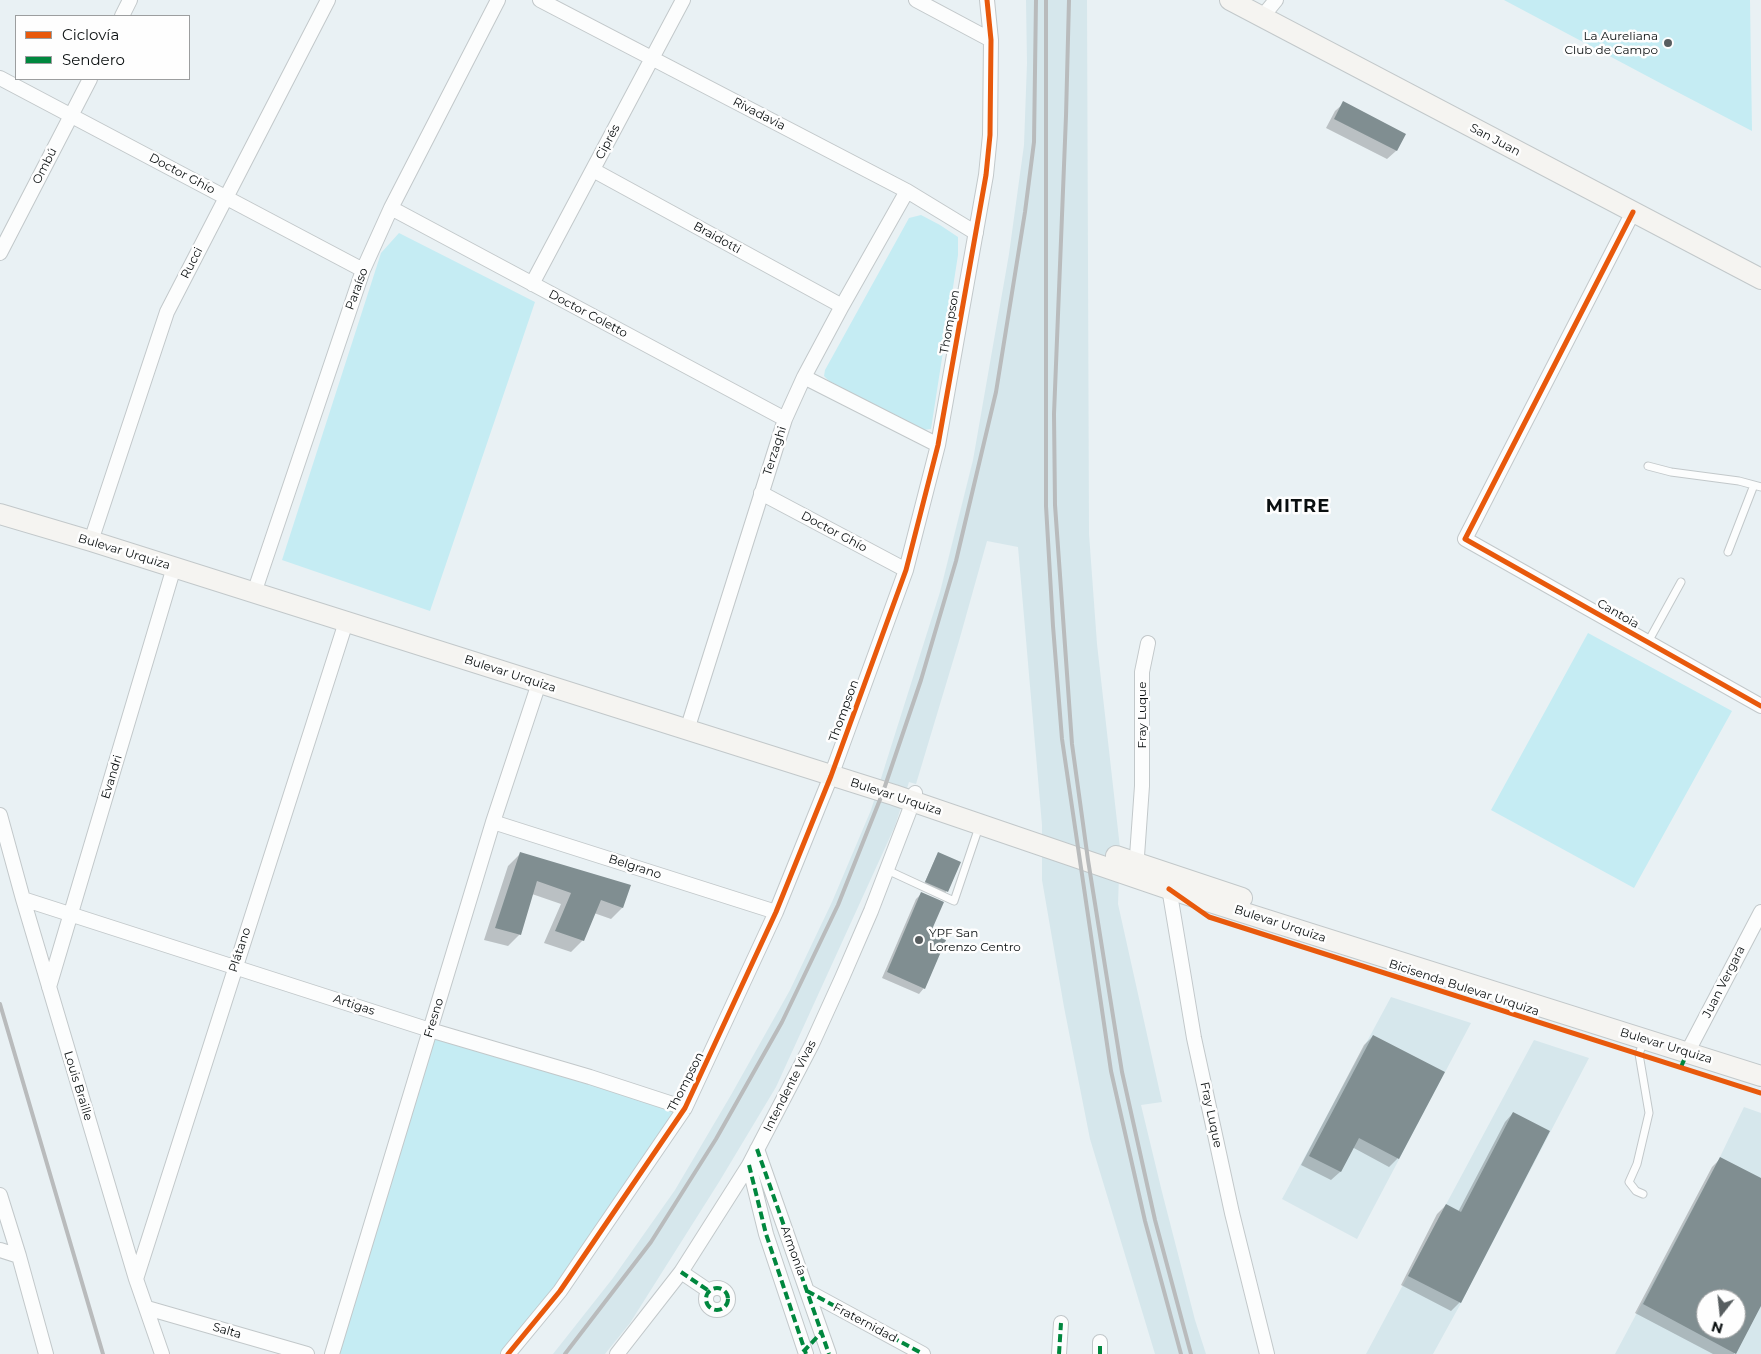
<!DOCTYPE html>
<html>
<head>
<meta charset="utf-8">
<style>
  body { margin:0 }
  #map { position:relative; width:1761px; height:1354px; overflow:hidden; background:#e9f1f4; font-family:Montserrat,sans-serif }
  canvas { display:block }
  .legend { position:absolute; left:15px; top:15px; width:175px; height:65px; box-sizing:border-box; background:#fefefe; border:1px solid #9c9e9f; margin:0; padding:6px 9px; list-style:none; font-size:15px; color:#0a0f10 }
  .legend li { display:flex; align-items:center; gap:10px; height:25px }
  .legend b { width:25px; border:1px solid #9c9e9f }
  .north { position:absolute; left:1696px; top:1289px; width:50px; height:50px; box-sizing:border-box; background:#fefefe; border:1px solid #9c9e9f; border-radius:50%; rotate:196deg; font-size:14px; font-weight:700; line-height:20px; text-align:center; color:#0a0f10 }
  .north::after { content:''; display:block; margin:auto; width:18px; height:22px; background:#585e60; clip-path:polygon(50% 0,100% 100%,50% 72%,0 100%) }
</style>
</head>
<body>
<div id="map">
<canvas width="1761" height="1354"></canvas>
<ul class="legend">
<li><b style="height:6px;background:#e8590c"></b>Ciclovía</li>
<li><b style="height:6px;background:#00873e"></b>Sendero</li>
</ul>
<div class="north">N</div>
</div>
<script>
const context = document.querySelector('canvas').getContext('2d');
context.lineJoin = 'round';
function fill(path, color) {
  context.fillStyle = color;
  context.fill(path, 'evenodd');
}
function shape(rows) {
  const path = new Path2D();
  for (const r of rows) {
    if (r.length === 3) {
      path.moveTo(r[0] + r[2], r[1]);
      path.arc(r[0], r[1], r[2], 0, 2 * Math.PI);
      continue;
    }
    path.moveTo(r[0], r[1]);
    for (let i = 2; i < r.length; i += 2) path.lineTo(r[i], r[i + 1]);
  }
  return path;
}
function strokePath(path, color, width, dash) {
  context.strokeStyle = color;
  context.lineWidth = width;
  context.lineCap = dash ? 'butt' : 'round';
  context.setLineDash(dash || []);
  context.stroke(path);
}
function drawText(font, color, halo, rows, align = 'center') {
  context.font = font + ' Montserrat,sans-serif';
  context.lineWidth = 5;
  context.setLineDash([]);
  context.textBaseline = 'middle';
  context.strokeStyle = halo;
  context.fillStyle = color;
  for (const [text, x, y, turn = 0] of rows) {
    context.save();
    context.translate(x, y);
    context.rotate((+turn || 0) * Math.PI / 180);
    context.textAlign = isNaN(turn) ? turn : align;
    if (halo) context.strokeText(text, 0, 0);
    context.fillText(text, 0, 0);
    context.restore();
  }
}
fill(shape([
  [1026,0,1087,0,1089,534,1097,644,1120,848,1118,904,1162,1102,1141,1105,1162,1192,1195,1320,1206,1354,1155,1354,1090,1139,1064,1007,1042,880,1042,825,1018,547,987,541,959,641,916,784,909,782,895,826,776,1087,719,1182,630,1323,605,1354,553,1354,613,1278,675,1190,731,1095,790,990,832,902,871,810,940,592,973,460,1009,254,1024,145,1027,63],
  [1391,997,1471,1023,1357,1239,1282,1199],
  [1534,1040,1589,1058,1461,1303,1433,1354,1366,1354],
  [1744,1107,1761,1113,1761,1354,1615,1354,1720,1157],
  [1706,1299,1736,1299,1736,1329,1706,1329]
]), '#d6e7ec');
fill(shape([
  [1504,0,1750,0,1752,131,1662,84],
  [921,215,940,225,958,237,958,255,931,429,923,430,830,382,824,376,825,370,909,218],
  [399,233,535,302,430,611,282,560,381,253],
  [1588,633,1732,711,1634,888,1491,810],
  [430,1030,685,1108,508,1354,332,1354]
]), '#c5ecf3');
fill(shape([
  [1344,103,1404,134,1396,151,1387,159,1326,128,1335,111],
  [938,853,959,862,945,894,924,884],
  [520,854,629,886,622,908,611,919,594,913,583,940,571,952,544,943,561,904,532,894,520,934,508,946,484,940,508,866],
  [922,893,929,935,924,988,919,994,882,978,916,899],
  [1373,1036,1398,1158,1389,1167,1352,1147,1340,1172,1331,1180,1301,1165,1364,1045],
  [1513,1113,1460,1302,1451,1311,1401,1285,1437,1214,1446,1205,1458,1212,1505,1122],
  [1720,1159,1761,1180,1761,1303,1734,1354,1713,1354,1635,1313,1712,1167],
  [1706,1299,1736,1299,1736,1329,1706,1329]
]), '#0003');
fill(shape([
  [1343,101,1406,134,1397,151,1334,119],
  [520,852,631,885,623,908,601,900,584,941,555,931,571,893,537,881,521,935,495,928],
  [938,852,961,862,948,892,925,882],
  [921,892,944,902,930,934,946,940,925,989,887,972],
  [1373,1035,1445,1072,1399,1159,1359,1138,1341,1172,1309,1156],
  [1513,1112,1550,1131,1461,1303,1408,1276,1446,1204,1461,1212],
  [1720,1157,1761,1178,1761,1306,1736,1354,1643,1304],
  [1706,1299,1736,1299,1736,1329,1706,1329]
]), '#808e91');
const lane = shape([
  [1648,466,1671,472,1739,481,1761,487],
  [1728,552,1754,485],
  [1648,642,1681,582],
  [887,870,954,901,979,827],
  [1643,1194,1636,1191,1629,1182,1637,1164,1649,1113,1639,1054,1644,1040]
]);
const street = shape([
  [540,0,907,191,976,233],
  [916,0,991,40],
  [122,16,130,0],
  [1262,17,1276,0],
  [0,78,363,270],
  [593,170,842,306],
  [391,208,785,419],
  [1633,212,1465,539,1761,706],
  [0,253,90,79],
  [532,284,683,0],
  [804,377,938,445],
  [761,493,906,570],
  [91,541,167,312,328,0],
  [254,593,363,270,391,208,498,0],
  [687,730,785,419,804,377,842,306,907,191],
  [0,815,23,899,136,1279,162,1354],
  [493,822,776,912],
  [1136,870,1142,786,1142,672,1148,643],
  [1168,882,1194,1038,1232,1213,1267,1354],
  [23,899,430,1030,590,1077,685,1108],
  [49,987,174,567],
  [1687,1053,1761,912],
  [757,1149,829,1354],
  [749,1165,766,1234,806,1354],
  [0,1195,19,1256,46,1354],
  [0,1250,19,1256],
  [681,1272,709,1291],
  [136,1279,346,622],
  [717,1299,11],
  [807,1291,923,1354],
  [147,1308,307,1354],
  [332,1354,493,822,539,683],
  [508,1354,560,1291,685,1108,776,912,831,776,906,570,938,445,986,175,990,135,991,40,987,0],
  [617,1354,681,1272,749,1165,812,1044,842,978,871,911,909,812,915,793],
  [1059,1354,1061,1323],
  [1100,1354,1100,1342]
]);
const secondary = shape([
  [1230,0,1761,279],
  [0,514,91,541,894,795,1169,889,1761,1076],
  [1116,856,1242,898]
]);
strokePath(lane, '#c2c8ca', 9);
strokePath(street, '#c2c8ca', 16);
strokePath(secondary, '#c2c8ca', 22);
strokePath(lane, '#fcfdfd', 7);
strokePath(street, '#fcfdfd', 14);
strokePath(secondary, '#f5f4f1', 20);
strokePath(shape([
  [1046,0,1046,506,1053,626,1062,739,1111,1071,1145,1221,1181,1354],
  [1069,0,1066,116,1054,414,1055,505,1072,744,1088,860,1122,1072,1155,1220,1191,1354],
  [0,1004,103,1354],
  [565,1354,651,1242,716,1139,782,1022,838,905,883,792,921,680,956,561,996,392,1025,212,1034,142,1036,0]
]), '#b9bbbc', 4);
strokePath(shape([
  [1681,1067,1687,1053],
  [757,1149,829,1354],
  [749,1165,766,1234,806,1354],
  [681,1272,709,1291],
  [717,1299,11],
  [807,1291,923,1354],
  [803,1352,821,1333],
  [1059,1354,1061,1323],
  [1100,1354,1100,1342]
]), '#00873e', 4, [8, 4]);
strokePath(shape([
  [1633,212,1465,539,1761,706],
  [1169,889,1209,917,1761,1093],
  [508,1354,560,1291,685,1108,776,912,831,776,906,570,938,445,986,175,990,135,991,40,987,0]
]), '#e8590c', 5);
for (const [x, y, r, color] of [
  [1668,43,5,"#585e60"],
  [919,940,5,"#585e60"]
]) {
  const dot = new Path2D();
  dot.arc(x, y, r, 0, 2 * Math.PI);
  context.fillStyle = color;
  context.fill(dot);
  strokePath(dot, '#fefefe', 2);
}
drawText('12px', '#0a0f10', '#fefefe', [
  ["La Aureliana",1658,36],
  ["Club de Campo",1658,50],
  ["YPF San",929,933,"left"],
  ["Lorenzo Centro",929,947,"left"]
], 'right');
drawText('12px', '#0a0f10', '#fefefe', [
  ["Rivadavia",759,114,27],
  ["San Juan",1495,140,28],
  ["Ciprés",608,142,-62],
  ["Ombú",45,166,-63],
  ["Doctor Ghío",182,174,28],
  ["Braidotti",717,238,29],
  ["Rucci",192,263,-63],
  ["Paraíso",357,289,-70],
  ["Doctor Coletto",588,314,28],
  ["Thompson",950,322,-80],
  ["Terzaghi",775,451,-72],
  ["Doctor Ghío",834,532,28],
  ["Bulevar Urquiza",124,552,17],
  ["Cantoia",1618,614,30],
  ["Bulevar Urquiza",510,674,18],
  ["Thompson",844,711,-70],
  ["Fray Luque",1142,715,-90],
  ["Evandri",112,777,-73],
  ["Bulevar Urquiza",896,797,18],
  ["Belgrano",635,867,18],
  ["Bulevar Urquiza",1280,924,18],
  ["Plátano",240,950,-72],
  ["Juan Vergara",1724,982,-63],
  ["Bicisenda Bulevar Urquiza",1464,988,18],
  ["Artigas",354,1005,18],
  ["Fresno",434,1018,-73],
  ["Bulevar Urquiza",1666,1046,17],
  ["Thompson",686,1082,-63],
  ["Louis Braille",78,1086,73],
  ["Intendente Vivas",790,1086,-63],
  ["Fray Luque",1211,1115,78],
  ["Armonía",793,1251,70],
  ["Fraternidad",865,1323,28],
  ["Salta",227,1331,16]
]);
context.letterSpacing = '1px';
drawText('bold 18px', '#0a0f10', '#fefefe', [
  ["MITRE",1298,507]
]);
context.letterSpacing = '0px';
</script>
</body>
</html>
